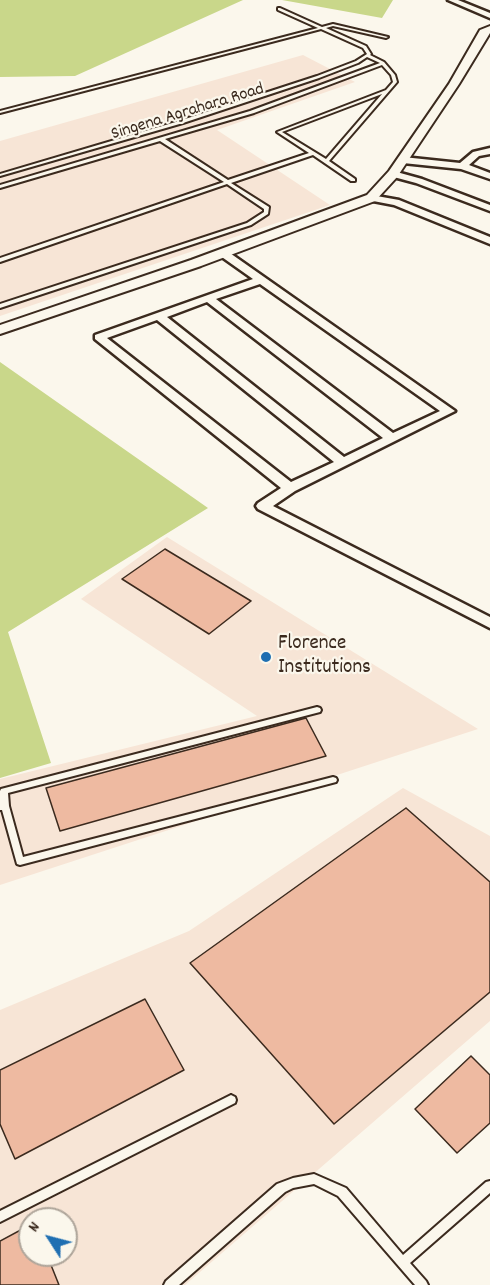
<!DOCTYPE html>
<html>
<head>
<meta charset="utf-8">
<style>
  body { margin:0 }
  #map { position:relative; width:490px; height:1285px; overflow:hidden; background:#fbf7ec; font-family:Dekko,sans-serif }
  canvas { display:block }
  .north { position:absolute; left:18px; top:1207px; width:60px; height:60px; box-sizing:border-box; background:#fbf7ec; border:2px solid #aea59a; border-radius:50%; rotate:306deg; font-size:16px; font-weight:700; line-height:24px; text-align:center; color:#3b2a1e }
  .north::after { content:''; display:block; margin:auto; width:21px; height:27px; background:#1f6fb2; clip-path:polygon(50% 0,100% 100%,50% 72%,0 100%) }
</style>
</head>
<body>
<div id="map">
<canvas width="490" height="1285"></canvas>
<div class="north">N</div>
</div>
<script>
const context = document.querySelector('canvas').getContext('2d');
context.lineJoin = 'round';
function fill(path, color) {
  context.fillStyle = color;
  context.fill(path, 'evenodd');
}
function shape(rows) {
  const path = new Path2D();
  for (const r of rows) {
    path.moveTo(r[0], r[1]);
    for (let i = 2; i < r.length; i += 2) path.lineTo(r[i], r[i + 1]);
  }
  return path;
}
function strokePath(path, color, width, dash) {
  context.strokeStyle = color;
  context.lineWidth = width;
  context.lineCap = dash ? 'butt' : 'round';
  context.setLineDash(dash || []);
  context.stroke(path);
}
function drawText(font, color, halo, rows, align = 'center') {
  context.font = font + ' Dekko,sans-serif';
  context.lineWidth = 4.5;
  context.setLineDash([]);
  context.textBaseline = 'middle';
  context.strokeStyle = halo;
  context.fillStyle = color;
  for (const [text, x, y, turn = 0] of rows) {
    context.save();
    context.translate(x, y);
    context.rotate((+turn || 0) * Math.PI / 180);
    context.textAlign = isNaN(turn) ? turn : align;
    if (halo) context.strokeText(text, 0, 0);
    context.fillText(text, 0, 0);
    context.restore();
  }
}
fill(shape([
  [303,55,355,82,217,130,330,205,0,316,0,141],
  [167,537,478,729,0,885,0,779,257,716,81,599],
  [403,788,490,836,490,1021,185,1285,0,1285,0,1010,189,931],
  [30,1219,66,1219,66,1255,30,1255]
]), '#f7e5d6');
fill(shape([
  [0,0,243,0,75,76,0,77],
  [282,0,393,0,382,18],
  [0,362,208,508,8,632,51,763,0,778]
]), '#c9d78a');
const building = shape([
  [165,549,251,601,209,634,122,579,165,549],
  [306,718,326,756,60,831,46,788,306,718],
  [406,808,490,882,490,992,334,1124,190,963,406,808],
  [145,999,184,1070,15,1159,0,1124,0,1070,145,999],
  [471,1056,490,1075,490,1123,457,1153,415,1109,471,1056],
  [30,1225,30,1255,47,1255,59,1285,0,1285,0,1241,30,1225]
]);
fill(building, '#eebaa1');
strokePath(building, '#3b2a1e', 1.5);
const service = shape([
  [278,8,280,8,322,27,333,24,388,37,386,38,333,26,326,28,366,46,371,54,370,55,384,62,395,75,397,82,329,161,355,179,355,181,351,181,313,155,231,183,269,207,268,214,251,225,0,308,0,304,247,223,264,212,264,209,227,184,0,262,0,258,224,182,160,141,0,188,0,185,250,111,380,63,367,57,358,63,319,78,183,123,0,176,0,174,179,121,317,76,356,61,367,54,363,48,321,29,0,113,0,111,318,28,278,10,278,8],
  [382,65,391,75,393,82,386,90,277,132,309,153,228,180,165,139,254,113,382,65],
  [382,94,326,159,282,132,382,94],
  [317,707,320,708,321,710,320,712,8,793,9,806,23,857,333,777,336,778,337,780,336,782,20,865,17,864,2,810,0,810,0,791,1,789,317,707],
  [231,1095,235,1097,236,1100,235,1103,0,1222,0,1211,231,1095],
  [314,1174,346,1188,403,1255,486,1182,490,1181,490,1193,410,1263,426,1281,428,1285,415,1285,338,1196,314,1184,293,1188,285,1192,179,1285,164,1285,166,1281,277,1184,293,1178,314,1174]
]);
const minor = shape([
  [448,0,458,0,490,13,490,18,448,0],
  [490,148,490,154,479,156,469,165,490,173,490,179,461,169,403,163,398,160,403,157,460,163,473,152,490,148],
  [393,171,422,179,490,205,490,211,416,183,390,176,388,174,393,171],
  [371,195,399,200,490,237,490,244,394,205,368,200,366,198,371,195],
  [219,251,227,251,455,411,295,491,273,506,490,617,490,628,258,509,256,506,258,503,281,488,95,339,95,335,253,279,219,255,219,251],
  [260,284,440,411,393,433,216,299,260,284],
  [207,302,383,438,344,457,167,317,207,302],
  [157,320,334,462,291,482,107,338,157,320]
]);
const tertiary = shape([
  [490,26,490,33,459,84,397,177,375,201,201,266,0,334,0,325,191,260,367,195,389,171,449,84,480,30,490,26]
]);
strokePath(service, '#3b2a1e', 4);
strokePath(minor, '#3b2a1e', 5);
strokePath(tertiary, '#3b2a1e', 4);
fill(service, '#fbf7ec');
fill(minor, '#fbf7ec');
fill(tertiary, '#fbf7ec');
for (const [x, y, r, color] of [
  [266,657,6,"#1f6fb2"]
]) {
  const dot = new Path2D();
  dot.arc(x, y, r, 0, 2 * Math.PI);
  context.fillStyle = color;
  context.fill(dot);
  strokePath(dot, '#fbf7ec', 2);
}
drawText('18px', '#3b2a1e', '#fbf7ec', [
  ["Singena Agrahara Road",188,113,-17]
]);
drawText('21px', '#3b2a1e', '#fbf7ec', [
  ["Florence",278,645],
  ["Institutions",278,669]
], 'left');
</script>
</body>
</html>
